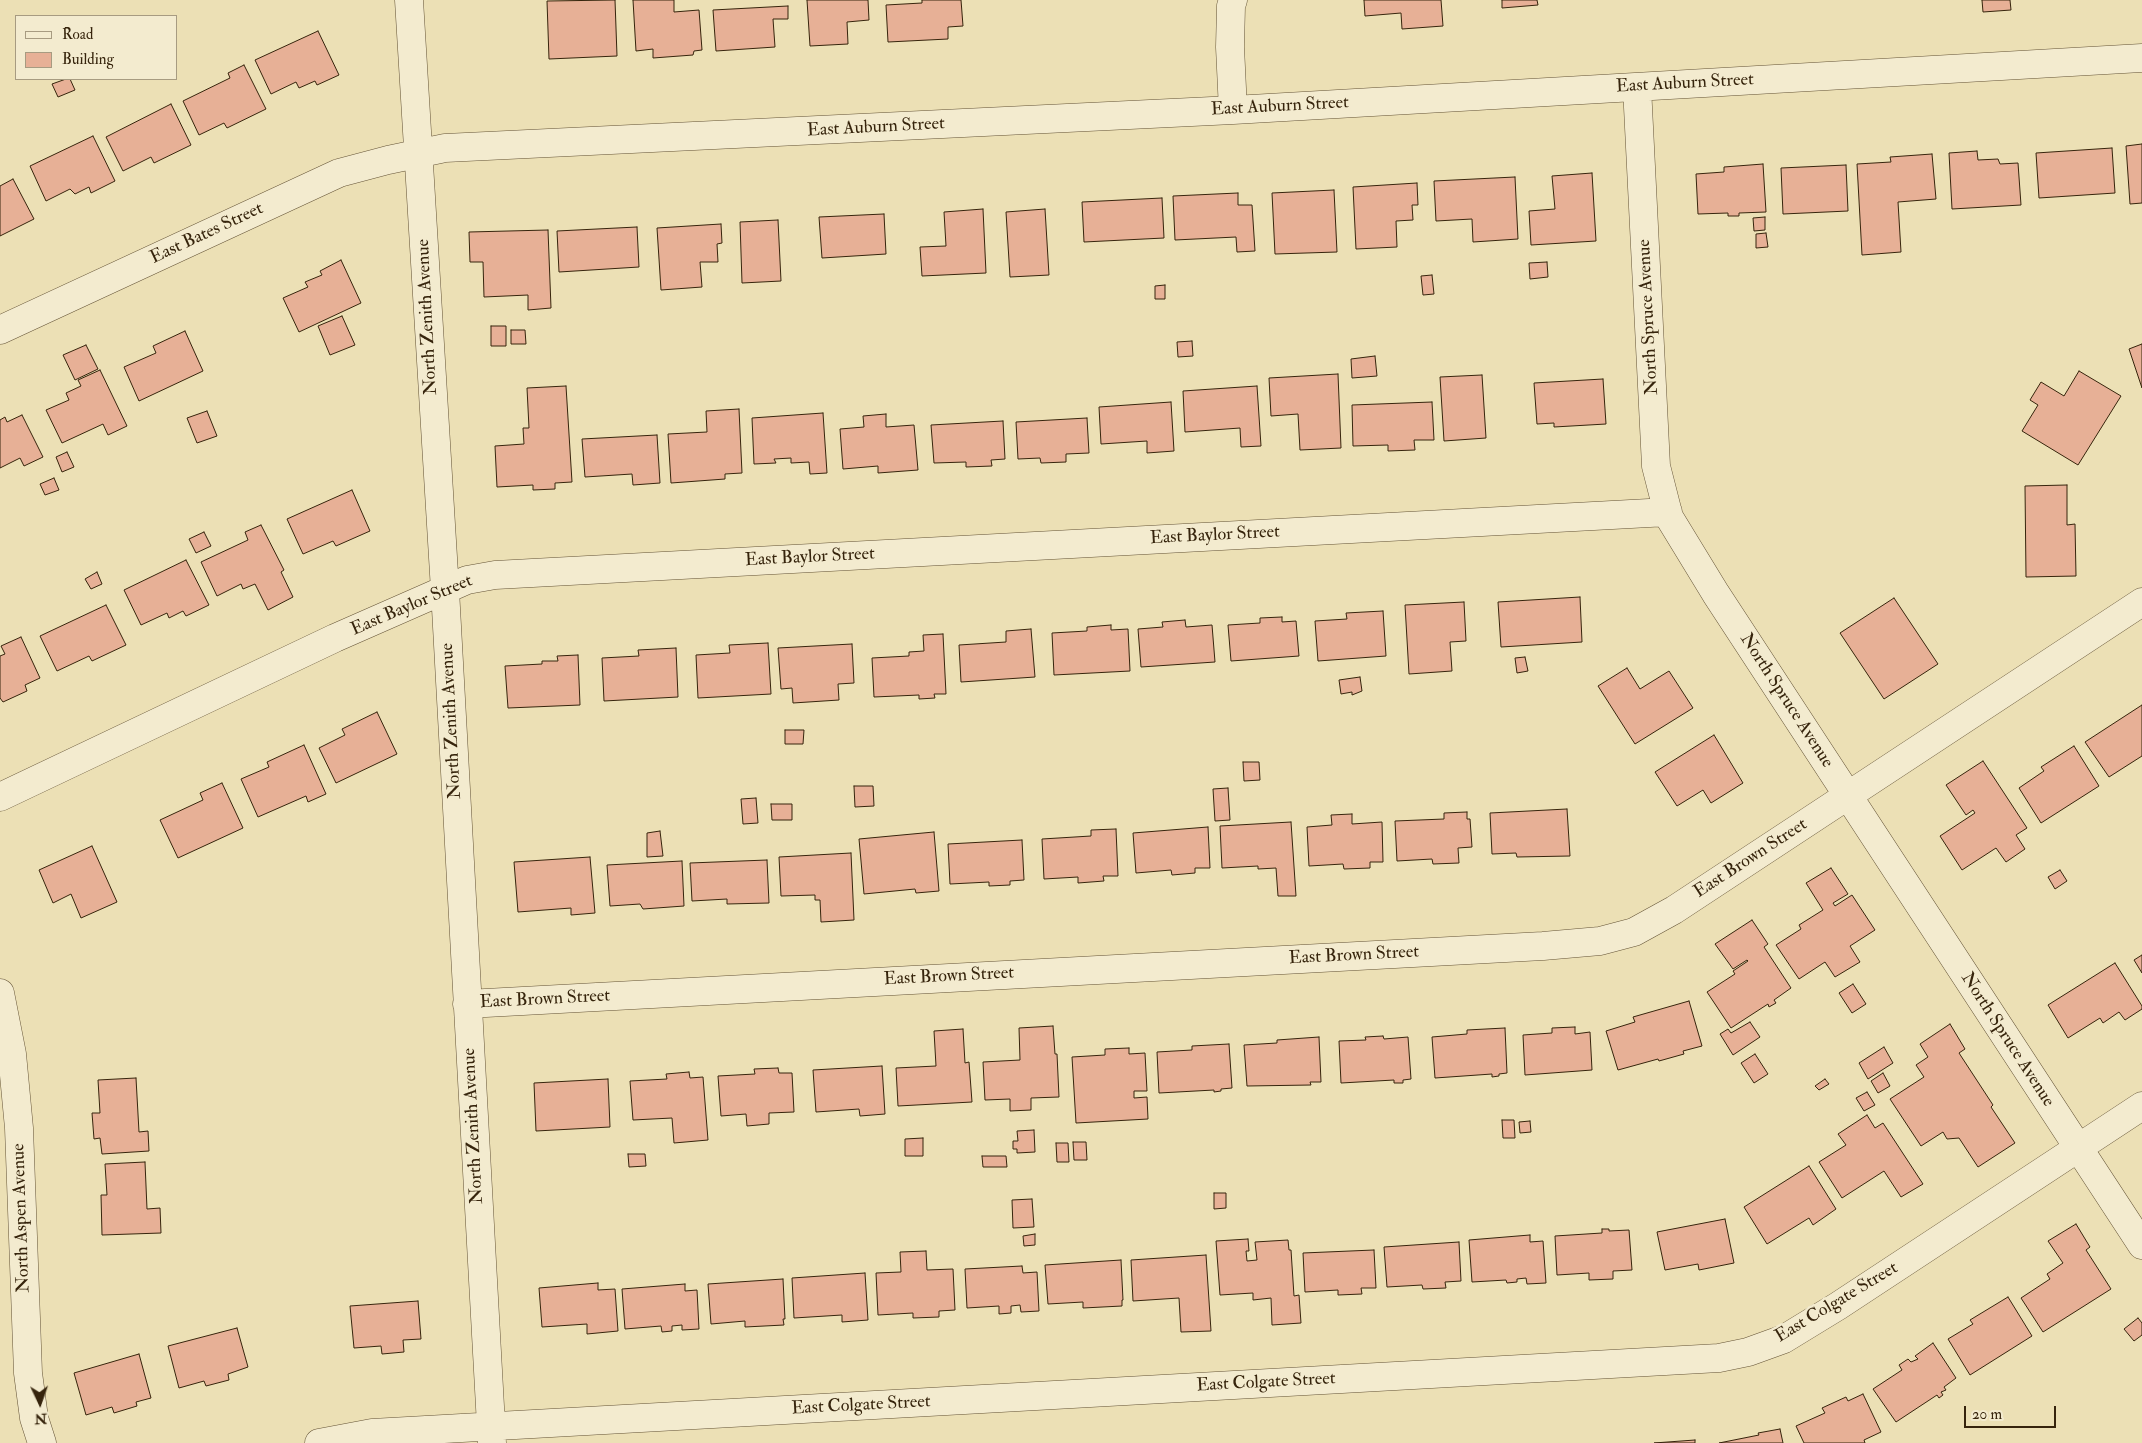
<!DOCTYPE html>
<html>
<head>
<meta charset="utf-8">
<style>
  body { margin:0 }
  #map { position:relative; width:2142px; height:1443px; overflow:hidden; background:#ece0b5; font-family:"IM FELL Double Pica",serif }
  canvas { display:block }
  .legend { position:absolute; left:15px; top:15px; width:162px; height:65px; box-sizing:border-box; background:#f3ebcf; border:1px solid #a79b81; margin:0; padding:6px 9px; list-style:none; font-size:15px; color:#36240c }
  .legend li { display:flex; align-items:center; gap:10px; height:25px }
  .legend b { width:25px; border:1px solid #a79b81 }
  .north { position:absolute; left:15px; top:1378px; width:50px; height:50px; -webkit-text-stroke:4px #f3ebcf; paint-order:stroke; rotate:177deg; font-size:14px; font-weight:700; line-height:20px; text-align:center; color:#36240c }
  .north::after { content:''; display:block; margin:auto; width:18px; height:22px; background:#36240c; clip-path:polygon(50% 0,100% 100%,50% 72%,0 100%) }
  .scale { position:absolute; left:1964px; top:1406px; width:92px; height:22px; box-sizing:border-box; border:2px solid #36240c; border-top:0; padding-left:6px; font-size:15px; line-height:18px; white-space:nowrap; color:#36240c; -webkit-text-stroke:4px #f3ebcf; paint-order:stroke }
</style>
</head>
<body>
<div id="map">
<canvas width="2142" height="1443"></canvas>
<ul class="legend">
<li><b style="height:6px;background:#f3ebcf"></b>Road</li>
<li><b style="height:14px;background:#e7b096"></b>Building</li>
</ul>
<div class="north">N</div>
<div class="scale">20 m</div>
</div>
<script>
const context = document.querySelector('canvas').getContext('2d');
context.lineJoin = 'round';
function fill(path, color) {
  context.fillStyle = color;
  context.fill(path, 'evenodd');
}
function shape(rows) {
  const path = new Path2D();
  for (const r of rows) {
    path.moveTo(r[0], r[1]);
    for (let i = 2; i < r.length; i += 2) path.lineTo(r[i], r[i + 1]);
  }
  return path;
}
function strokePath(path, color, width, dash) {
  context.strokeStyle = color;
  context.lineWidth = width;
  context.lineCap = dash ? 'butt' : 'round';
  context.setLineDash(dash || []);
  context.stroke(path);
}
function drawText(font, color, halo, rows, align = 'center') {
  context.font = font + ' "IM FELL Double Pica",serif';
  context.lineWidth = 5;
  context.setLineDash([]);
  context.textBaseline = 'middle';
  context.strokeStyle = halo;
  context.fillStyle = color;
  for (const [text, x, y, turn = 0] of rows) {
    context.save();
    context.translate(x, y);
    context.rotate((+turn || 0) * Math.PI / 180);
    context.textAlign = isNaN(turn) ? turn : align;
    if (halo) context.strokeText(text, 0, 0);
    context.fillText(text, 0, 0);
    context.restore();
  }
}
const building = shape([
  [615,0,617,56,549,59,547,1,615,0],
  [633,0,674,0,674,12,699,10,702,50,694,51,693,55,653,58,653,49,636,51,633,0],
  [807,0,868,0,869,20,847,22,848,44,810,46,807,0],
  [922,0,961,0,963,26,948,27,948,39,888,42,886,5,922,3,922,0],
  [1364,0,1441,0,1443,26,1402,29,1401,13,1365,16,1364,0],
  [1502,0,1537,0,1538,5,1502,8,1502,0],
  [1982,0,2010,0,2011,10,1983,12,1982,0],
  [788,6,788,19,773,19,775,47,716,51,713,10,788,6],
  [318,31,339,75,317,85,315,81,299,88,296,82,271,94,255,60,318,31],
  [244,65,266,109,227,128,224,123,199,135,183,101,230,78,228,73,244,65],
  [66,79,70,79,75,90,58,97,52,84,66,79],
  [171,104,191,145,154,163,151,157,123,171,106,137,171,104],
  [93,136,115,181,91,193,89,187,75,194,70,189,46,201,30,166,93,136],
  [2142,144,2142,203,2130,204,2126,146,2142,144],
  [2112,148,2115,193,2039,198,2036,153,2112,148],
  [1977,151,1978,160,1998,159,2000,164,2018,163,2021,205,1952,209,1949,153,1977,151],
  [1932,154,1936,199,1898,202,1901,252,1862,255,1857,164,1891,162,1890,157,1932,154],
  [1763,164,1766,212,1739,213,1739,216,1728,216,1728,213,1698,214,1696,174,1724,172,1724,167,1763,164],
  [1846,165,1848,211,1783,214,1781,168,1846,165],
  [1592,173,1596,241,1531,245,1529,211,1555,209,1552,176,1592,173],
  [1515,177,1518,239,1473,242,1472,219,1436,221,1434,181,1515,177],
  [13,179,34,219,0,236,0,186,13,179],
  [1417,183,1418,205,1412,205,1413,220,1396,221,1397,247,1356,249,1353,187,1417,183],
  [1334,190,1337,252,1275,254,1272,193,1334,190],
  [1238,193,1238,205,1252,205,1255,251,1237,252,1236,237,1175,240,1173,196,1238,193],
  [1162,198,1164,238,1084,242,1082,202,1162,198],
  [983,209,986,273,922,276,920,247,946,246,944,212,983,209],
  [1045,209,1049,275,1010,277,1006,212,1045,209],
  [884,214,886,254,822,258,819,217,884,214],
  [1765,217,1765,230,1754,231,1753,218,1765,217],
  [778,220,781,281,742,283,740,222,778,220],
  [721,224,722,243,717,244,718,262,700,262,702,287,661,290,657,228,721,224],
  [637,227,639,267,559,272,557,231,637,227],
  [548,230,551,308,528,310,528,295,484,297,483,262,470,262,469,232,548,230],
  [1766,233,1768,247,1756,248,1756,234,1766,233],
  [341,260,361,303,299,332,283,298,308,287,305,282,322,275,320,271,341,260],
  [1547,262,1548,277,1530,279,1529,263,1547,262],
  [1432,275,1434,294,1423,295,1421,276,1432,275],
  [1165,285,1165,299,1155,299,1155,286,1165,285],
  [342,316,355,345,330,355,318,326,342,316],
  [491,326,506,326,506,346,491,346,491,326],
  [511,330,525,330,526,344,511,344,511,330],
  [185,331,203,371,139,401,124,367,156,353,153,346,185,331],
  [1192,341,1193,356,1178,357,1177,342,1192,341],
  [2142,344,2142,388,2129,349,2142,344],
  [86,345,98,369,75,380,63,355,86,345],
  [1375,356,1377,376,1352,378,1351,359,1375,356],
  [100,370,127,426,108,435,103,424,62,443,46,410,69,400,66,393,81,386,78,380,100,370],
  [2079,371,2121,396,2078,465,2022,431,2038,405,2030,400,2041,382,2064,396,2079,371],
  [1338,374,1341,448,1300,450,1298,414,1271,416,1269,378,1338,374],
  [1482,375,1486,438,1444,441,1440,377,1482,375],
  [1603,379,1606,424,1554,427,1554,423,1537,424,1534,383,1603,379],
  [566,386,572,482,555,483,555,489,533,490,533,485,497,487,495,446,524,444,523,428,529,428,527,388,566,386],
  [1257,386,1261,446,1241,447,1240,428,1185,432,1183,391,1257,386],
  [1171,402,1174,451,1147,453,1147,441,1101,444,1099,407,1171,402],
  [1432,402,1434,440,1414,440,1415,450,1388,451,1388,445,1353,446,1352,405,1432,402],
  [739,409,742,473,725,474,725,479,671,483,668,434,707,432,706,411,739,409],
  [207,411,217,436,197,443,187,418,207,411],
  [823,413,827,473,810,474,809,462,791,463,791,458,774,459,776,463,754,464,752,418,823,413],
  [886,414,886,427,914,425,918,470,878,473,878,466,843,469,840,429,864,427,863,416,886,414],
  [22,415,43,457,24,466,20,458,0,468,0,420,5,417,7,422,22,415],
  [1087,418,1089,453,1066,454,1066,462,1041,463,1040,458,1018,459,1016,422,1087,418],
  [1003,421,1005,459,991,460,992,466,966,467,966,462,934,463,931,425,1003,421],
  [657,435,660,483,633,485,632,474,585,477,582,439,657,435],
  [67,452,74,467,62,472,56,457,67,452],
  [54,478,59,490,45,495,40,484,54,478],
  [2067,485,2067,525,2075,524,2076,576,2026,577,2025,486,2067,485],
  [352,490,370,531,336,546,333,541,303,554,287,519,352,490],
  [261,525,284,570,281,572,293,597,268,610,255,584,243,589,241,584,217,596,201,562,248,540,245,532,261,525],
  [204,532,211,546,196,553,189,539,204,532],
  [186,560,209,605,186,616,183,611,169,618,167,613,141,625,124,590,186,560],
  [97,572,102,584,91,589,85,579,97,572],
  [1580,597,1582,642,1501,647,1498,602,1580,597],
  [1894,598,1938,664,1884,699,1840,633,1894,598],
  [1464,602,1466,641,1450,642,1452,671,1409,674,1405,605,1464,602],
  [106,605,126,645,92,661,89,656,57,671,40,636,106,605],
  [1383,611,1386,656,1318,661,1315,621,1347,619,1346,613,1383,611],
  [1282,617,1282,622,1296,621,1299,656,1231,661,1228,625,1260,623,1260,618,1282,617],
  [1185,620,1186,627,1212,625,1215,662,1141,667,1138,629,1163,627,1162,622,1185,620],
  [1111,625,1111,630,1128,629,1130,671,1054,675,1052,633,1087,631,1087,627,1111,625],
  [1031,629,1035,677,961,682,959,645,1006,642,1006,631,1031,629],
  [943,634,946,694,934,694,935,698,919,699,919,695,874,697,872,658,909,656,909,652,924,651,923,635,943,634],
  [21,637,40,678,25,685,27,691,3,702,0,698,0,656,5,654,1,646,21,637],
  [768,643,771,694,698,698,696,655,730,653,729,645,768,643],
  [852,644,854,683,838,684,839,700,793,703,792,688,781,689,778,648,852,644],
  [676,648,678,697,604,701,602,658,639,656,638,650,676,648],
  [578,655,580,705,508,708,505,666,542,664,542,661,558,661,557,656,578,655],
  [1525,657,1528,671,1517,673,1515,658,1525,657],
  [1627,668,1640,689,1669,671,1693,708,1635,744,1598,686,1627,668],
  [1360,677,1362,691,1352,695,1352,692,1341,694,1339,680,1360,677],
  [2142,705,2142,756,2109,777,2085,742,2142,705],
  [377,712,397,754,336,783,319,748,345,735,342,729,377,712],
  [785,730,804,730,803,744,785,744,785,730],
  [1714,735,1743,783,1711,803,1703,790,1677,806,1655,772,1714,735],
  [304,745,326,794,308,802,306,796,258,817,241,779,269,767,267,762,304,745],
  [2074,746,2099,786,2041,823,2019,788,2044,771,2041,767,2074,746],
  [1983,761,2027,828,2016,835,2025,849,2006,862,1996,848,1962,870,1940,836,1975,813,1973,810,1966,815,1946,785,1983,761],
  [1243,762,1259,762,1260,780,1244,781,1243,762],
  [222,783,243,828,178,858,160,820,203,800,200,793,222,783],
  [854,786,873,786,874,806,855,807,854,786],
  [1228,788,1230,820,1215,821,1213,789,1228,788],
  [756,798,758,823,743,824,741,799,756,798],
  [771,804,792,804,792,820,772,820,771,804],
  [1567,809,1570,856,1517,857,1516,853,1492,854,1490,813,1567,809],
  [1467,812,1467,819,1470,819,1472,847,1458,848,1459,863,1433,864,1432,859,1397,861,1395,821,1444,819,1444,813,1467,812],
  [1352,814,1352,824,1382,822,1383,862,1370,862,1370,868,1344,869,1343,864,1309,866,1307,827,1332,825,1331,815,1352,814],
  [1291,822,1296,896,1278,896,1276,868,1258,869,1258,866,1222,868,1220,826,1291,822],
  [1208,827,1210,868,1195,868,1195,873,1172,875,1171,870,1136,873,1133,833,1208,827],
  [1116,829,1118,876,1103,876,1104,881,1078,883,1078,877,1044,879,1042,839,1091,836,1091,830,1116,829],
  [660,831,663,856,647,857,647,833,660,831],
  [934,832,939,891,916,893,915,889,864,894,859,839,934,832],
  [1022,840,1024,880,1010,881,1010,885,989,886,989,882,950,884,948,844,1022,840],
  [92,846,117,902,81,918,71,894,53,903,39,870,92,846],
  [851,853,854,920,821,922,820,900,815,900,815,895,781,896,779,857,851,853],
  [590,857,595,913,571,915,571,908,518,912,514,862,590,857],
  [767,860,769,903,727,904,727,899,692,901,690,863,767,860],
  [682,861,684,906,643,909,640,904,610,906,607,865,682,861],
  [1831,868,1848,894,1833,903,1835,906,1852,895,1875,930,1850,946,1860,962,1835,977,1825,962,1799,979,1776,945,1801,929,1799,925,1823,910,1806,883,1831,868],
  [2060,870,2067,881,2055,889,2048,877,2060,870],
  [1752,920,1768,944,1764,947,1791,988,1774,1000,1776,1003,1769,1007,1768,1004,1731,1028,1707,992,1735,974,1733,971,1748,961,1747,960,1733,969,1715,944,1752,920],
  [2142,955,2142,973,2134,960,2142,955],
  [2115,963,2142,1006,2142,1009,2125,1020,2119,1012,2103,1023,2100,1018,2068,1038,2048,1005,2115,963],
  [1853,984,1866,1004,1852,1013,1839,993,1853,984],
  [1689,1001,1702,1046,1683,1051,1684,1054,1659,1061,1658,1059,1618,1070,1606,1031,1635,1022,1633,1017,1689,1001],
  [1750,1022,1760,1037,1733,1055,1720,1034,1728,1029,1731,1033,1750,1022],
  [1950,1024,1965,1049,1959,1053,1993,1105,1991,1107,2015,1143,1978,1167,1959,1138,1947,1139,1943,1132,1921,1146,1890,1099,1924,1077,1916,1065,1928,1057,1920,1044,1950,1024],
  [1053,1026,1055,1054,1057,1054,1059,1097,1031,1098,1031,1110,1010,1111,1010,1099,985,1100,983,1062,1020,1060,1019,1028,1053,1026],
  [1575,1027,1575,1034,1590,1032,1592,1070,1525,1075,1523,1035,1552,1033,1552,1028,1575,1027],
  [1505,1028,1507,1073,1499,1074,1499,1076,1492,1077,1492,1074,1435,1078,1432,1037,1467,1034,1467,1030,1505,1028],
  [963,1029,965,1063,969,1062,972,1102,898,1106,896,1068,936,1066,934,1031,963,1029],
  [1383,1036,1384,1039,1408,1037,1411,1079,1403,1080,1403,1083,1394,1083,1394,1080,1341,1083,1339,1041,1366,1040,1365,1037,1383,1036],
  [1319,1037,1321,1082,1310,1082,1311,1085,1247,1086,1244,1045,1277,1043,1277,1040,1319,1037],
  [1229,1044,1232,1088,1221,1089,1221,1091,1214,1092,1214,1090,1159,1093,1157,1052,1192,1050,1192,1046,1229,1044],
  [1884,1047,1893,1063,1868,1079,1859,1063,1884,1047],
  [1129,1048,1129,1054,1145,1053,1147,1091,1134,1091,1134,1098,1147,1097,1148,1119,1076,1123,1072,1057,1105,1055,1105,1049,1129,1048],
  [1755,1054,1768,1074,1754,1083,1741,1063,1755,1054],
  [882,1066,885,1114,860,1116,859,1109,816,1112,813,1070,882,1066],
  [778,1068,779,1073,792,1073,794,1112,769,1113,769,1124,747,1126,746,1114,721,1116,718,1076,755,1074,754,1069,778,1068],
  [689,1072,690,1078,703,1077,708,1140,674,1143,672,1118,633,1120,630,1081,667,1079,666,1074,689,1072],
  [1883,1073,1890,1086,1878,1093,1871,1081,1883,1073],
  [136,1078,139,1132,148,1131,149,1151,102,1154,100,1138,94,1139,92,1113,100,1113,98,1080,136,1078],
  [608,1079,610,1127,536,1131,534,1083,608,1079],
  [1825,1079,1829,1084,1819,1090,1815,1086,1825,1079],
  [1867,1092,1875,1105,1864,1111,1856,1098,1867,1092],
  [1867,1115,1875,1128,1883,1123,1923,1184,1901,1197,1884,1171,1842,1198,1819,1162,1846,1145,1838,1134,1867,1115],
  [1502,1120,1514,1120,1515,1138,1503,1138,1502,1120],
  [1530,1121,1531,1132,1520,1133,1519,1122,1530,1121],
  [1034,1130,1035,1152,1017,1153,1017,1149,1013,1149,1013,1141,1018,1141,1017,1131,1034,1130],
  [923,1138,923,1156,905,1156,905,1139,923,1138],
  [1073,1142,1086,1142,1087,1160,1074,1160,1073,1142],
  [1056,1143,1068,1143,1069,1162,1057,1162,1056,1143],
  [628,1154,645,1154,646,1166,629,1167,628,1154],
  [982,1156,1006,1156,1007,1167,983,1167,982,1156],
  [145,1162,147,1209,160,1208,161,1233,102,1235,101,1195,107,1195,105,1164,145,1162],
  [1809,1166,1836,1209,1813,1225,1809,1218,1767,1244,1744,1207,1809,1166],
  [1214,1193,1226,1193,1226,1208,1214,1209,1214,1193],
  [1032,1199,1034,1227,1013,1228,1012,1200,1032,1199],
  [1725,1219,1734,1263,1699,1270,1698,1264,1665,1270,1657,1232,1725,1219],
  [2076,1224,2090,1247,2086,1250,2111,1289,2043,1332,2021,1298,2050,1279,2047,1274,2063,1263,2048,1241,2076,1224],
  [1602,1229,1609,1229,1609,1231,1629,1230,1632,1270,1613,1271,1613,1279,1589,1280,1589,1273,1557,1275,1555,1236,1602,1233,1602,1229],
  [1035,1234,1035,1245,1024,1246,1023,1236,1035,1234],
  [1530,1235,1530,1242,1543,1241,1546,1283,1527,1284,1526,1278,1517,1279,1517,1282,1507,1283,1506,1280,1472,1282,1469,1240,1530,1235],
  [1248,1239,1249,1251,1246,1251,1247,1261,1257,1260,1255,1242,1288,1240,1289,1250,1291,1250,1294,1296,1299,1295,1301,1323,1272,1325,1271,1298,1253,1300,1253,1293,1220,1295,1216,1241,1248,1239],
  [1459,1242,1461,1281,1445,1282,1446,1288,1423,1289,1422,1285,1387,1287,1384,1247,1459,1242],
  [1374,1250,1376,1288,1361,1288,1362,1294,1338,1295,1338,1290,1305,1292,1303,1253,1374,1250],
  [926,1251,927,1270,953,1269,955,1310,939,1311,939,1317,913,1318,913,1313,878,1315,876,1273,901,1272,900,1252,926,1251],
  [1206,1255,1211,1331,1181,1332,1179,1298,1133,1301,1131,1260,1206,1255],
  [1121,1260,1123,1300,1122,1300,1122,1306,1083,1308,1083,1302,1048,1304,1045,1265,1121,1260],
  [1022,1266,1023,1273,1037,1272,1039,1311,1021,1312,1020,1305,1011,1306,1011,1313,999,1314,999,1306,967,1308,965,1269,1022,1266],
  [865,1273,868,1320,842,1322,842,1315,794,1318,792,1278,865,1273],
  [783,1279,785,1319,783,1319,784,1325,745,1327,745,1321,711,1324,708,1284,783,1279],
  [598,1283,598,1290,615,1289,618,1331,587,1334,587,1324,542,1327,539,1288,598,1283],
  [685,1284,685,1291,697,1290,699,1329,682,1330,682,1325,672,1326,672,1331,662,1332,661,1326,625,1329,622,1289,685,1284],
  [2008,1297,2032,1336,1970,1375,1948,1339,1973,1324,1970,1320,2008,1297],
  [418,1301,421,1339,403,1340,404,1352,382,1354,381,1346,354,1348,350,1306,418,1301],
  [2138,1318,2142,1323,2142,1335,2134,1341,2124,1329,2138,1318],
  [237,1328,248,1367,228,1374,229,1380,206,1386,204,1381,179,1388,168,1346,237,1328],
  [1933,1343,1956,1378,1944,1387,1946,1390,1941,1392,1943,1395,1939,1398,1937,1395,1896,1422,1873,1389,1902,1370,1899,1365,1908,1359,1911,1362,1918,1359,1915,1356,1933,1343],
  [139,1354,151,1398,136,1402,137,1406,114,1413,112,1407,86,1415,74,1373,139,1354],
  [1863,1394,1881,1432,1864,1440,1865,1443,1804,1443,1796,1426,1825,1413,1822,1408,1846,1397,1848,1401,1863,1394],
  [1780,1429,1783,1443,1719,1443,1759,1435,1758,1433,1780,1429],
  [1695,1440,1695,1443,1654,1443,1695,1440]
]);
fill(building, '#e7b096');
strokePath(building, '#36240c', 1);
const minor = shape([
  [409,0,445,590,492,1443],
  [1233,0,1231,6,1230,47,1233,110],
  [1637,87,1656,466,1669,517,1716,594,2142,1245],
  [0,330,339,173,388,160,445,148,1233,110,2142,58],
  [0,797,335,638,467,580,495,575,1668,512],
  [0,993,12,1054,19,1128,28,1373,34,1418,42,1443],
  [467,1004,1543,946,1600,941,1634,932,1674,910,2142,602],
  [319,1443,372,1433,1719,1358,1748,1352,1784,1339,1838,1306,2142,1106]
]);
strokePath(minor, '#645336', 29);
strokePath(minor, '#f3ebcf', 28);
drawText('18px', '#36240c', '#f3ebcf', [
  ["East Auburn Street",1685,84,-3],
  ["East Auburn Street",1280,107,-3],
  ["East Auburn Street",876,128,-3],
  ["East Bates Street",207,234,-25],
  ["North Zenith Avenue",428,317,-93],
  ["North Spruce Avenue",1649,317,-93],
  ["East Baylor Street",1215,536,-3],
  ["East Baylor Street",810,558,-3],
  ["East Baylor Street",412,606,-23],
  ["North Spruce Avenue",1786,701,57],
  ["North Zenith Avenue",452,721,-93],
  ["East Brown Street",1751,859,-33],
  ["East Brown Street",1354,956,-3],
  ["East Brown Street",949,977,-3],
  ["East Brown Street",545,1000,-3],
  ["North Spruce Avenue",2007,1040,57],
  ["North Zenith Avenue",474,1126,-93],
  ["North Aspen Avenue",22,1218,-92],
  ["East Colgate Street",1837,1303,-31],
  ["East Colgate Street",1266,1383,-3],
  ["East Colgate Street",861,1406,-3]
]);
</script>
</body>
</html>
